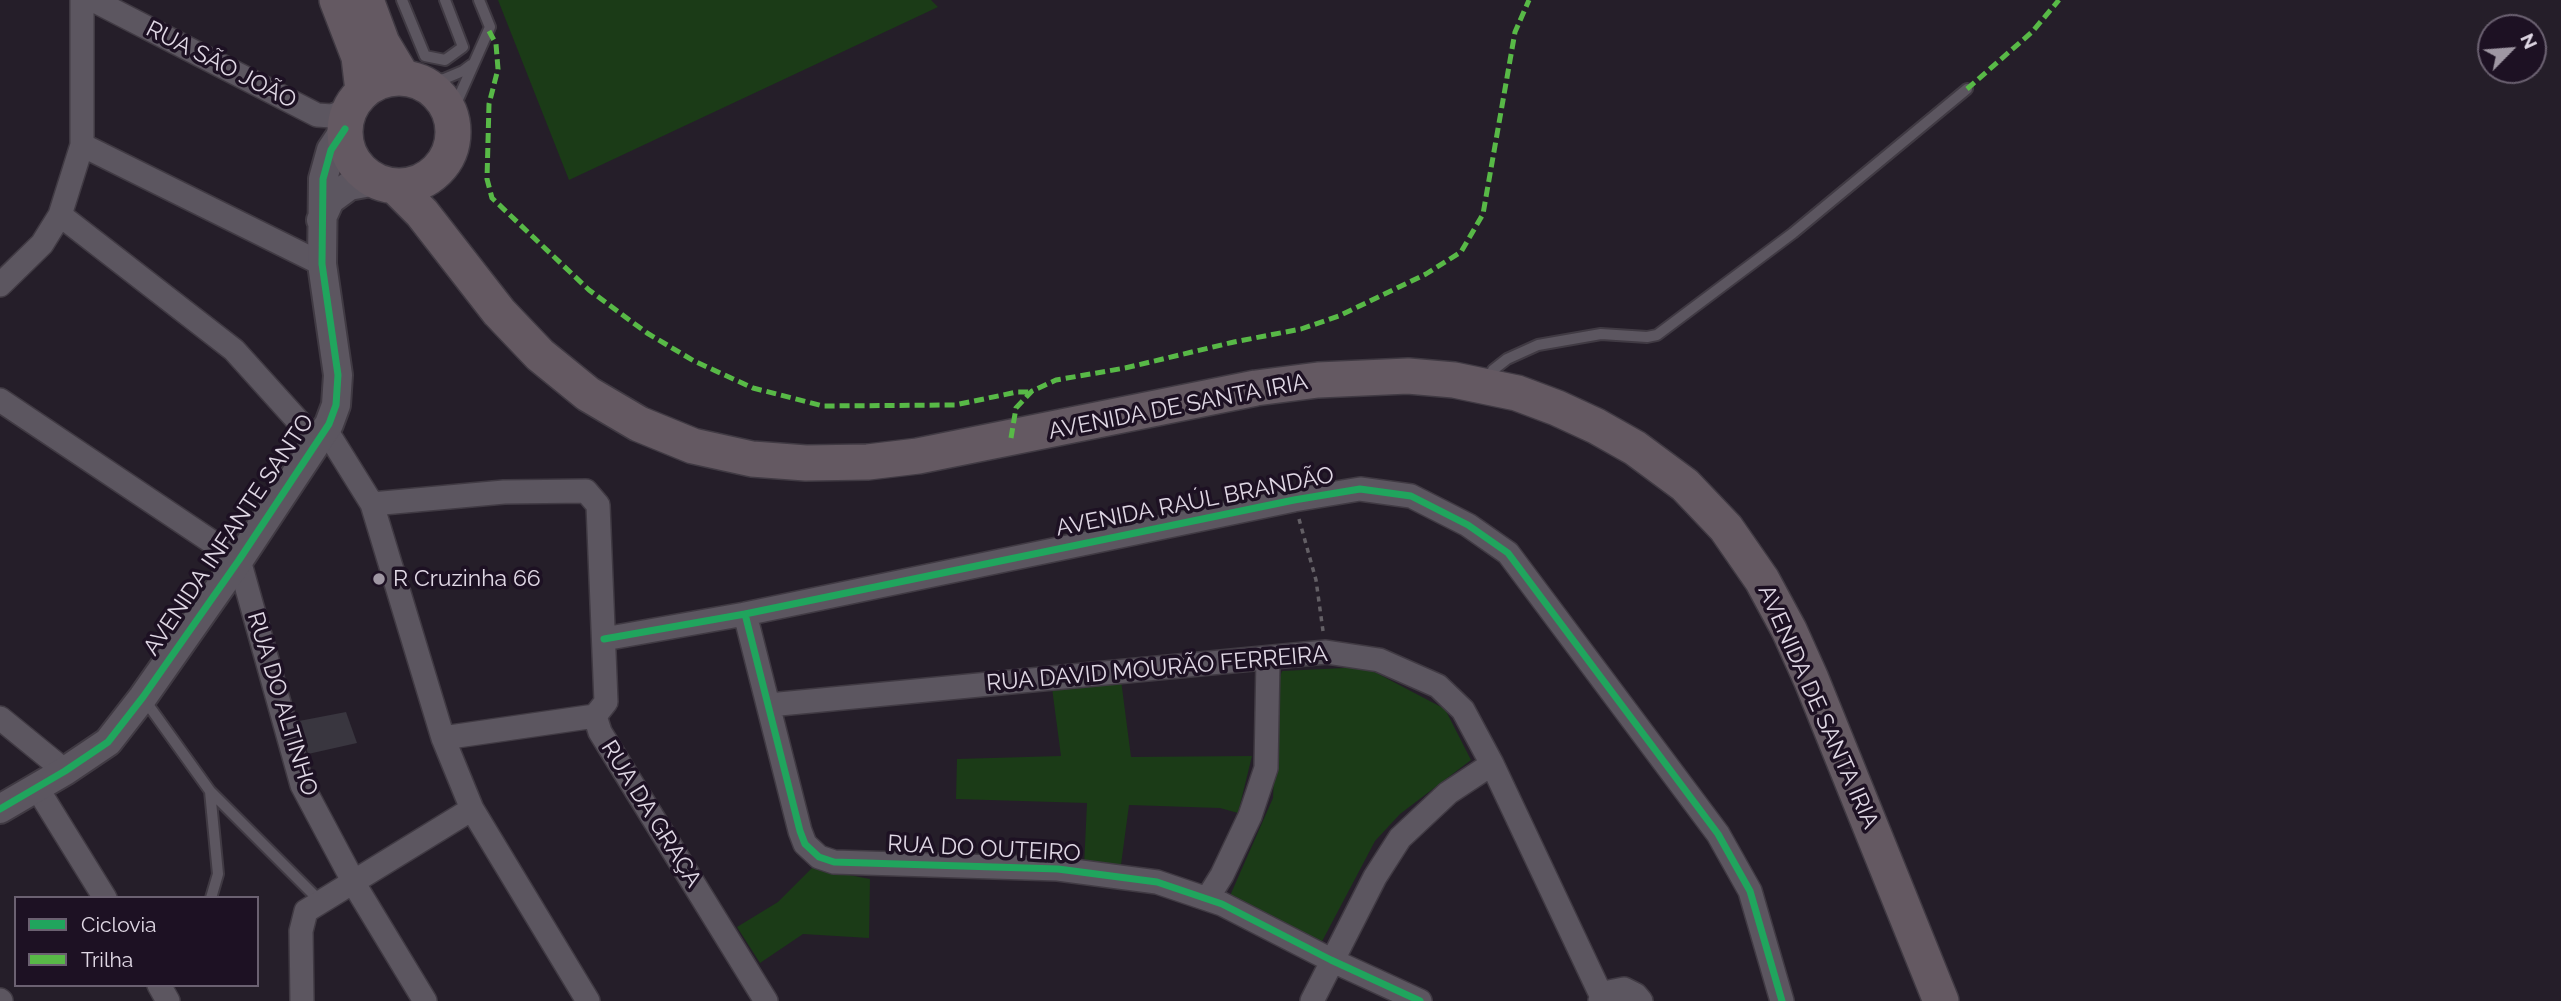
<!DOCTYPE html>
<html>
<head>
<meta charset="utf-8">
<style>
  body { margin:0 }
  #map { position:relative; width:2561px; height:1001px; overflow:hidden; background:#251e29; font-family:Raleway,sans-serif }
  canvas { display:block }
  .legend { position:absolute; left:14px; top:896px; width:245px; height:91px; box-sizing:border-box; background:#1d1123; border:2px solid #6b6171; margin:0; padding:9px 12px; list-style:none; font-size:21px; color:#e0d8e5 }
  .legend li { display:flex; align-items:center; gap:14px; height:35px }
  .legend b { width:35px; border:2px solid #6b6171 }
  .north { position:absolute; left:2477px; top:14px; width:70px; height:70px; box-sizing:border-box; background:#1d1123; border:2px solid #6b6171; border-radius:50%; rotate:65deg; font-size:19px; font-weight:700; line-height:28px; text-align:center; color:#e0d8e5 }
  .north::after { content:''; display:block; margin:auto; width:24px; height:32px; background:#9f97a3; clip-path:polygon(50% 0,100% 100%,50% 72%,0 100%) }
</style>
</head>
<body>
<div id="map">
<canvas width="2561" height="1001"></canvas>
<ul class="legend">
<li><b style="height:9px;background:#20a55d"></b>Ciclovia</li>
<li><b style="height:9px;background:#58b947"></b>Trilha</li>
</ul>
<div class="north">N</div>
</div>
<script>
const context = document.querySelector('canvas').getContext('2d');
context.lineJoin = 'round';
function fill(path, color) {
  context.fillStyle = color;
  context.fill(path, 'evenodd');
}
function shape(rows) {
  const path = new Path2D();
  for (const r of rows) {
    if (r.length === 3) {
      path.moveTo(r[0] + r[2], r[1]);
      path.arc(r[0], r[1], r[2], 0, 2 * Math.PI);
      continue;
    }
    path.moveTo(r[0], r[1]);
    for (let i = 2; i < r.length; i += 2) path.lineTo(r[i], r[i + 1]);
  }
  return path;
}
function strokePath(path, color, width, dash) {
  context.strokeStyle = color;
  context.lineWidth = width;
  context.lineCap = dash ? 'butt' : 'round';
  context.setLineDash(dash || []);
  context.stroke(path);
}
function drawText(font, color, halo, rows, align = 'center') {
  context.font = font + ' Raleway,sans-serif';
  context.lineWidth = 7;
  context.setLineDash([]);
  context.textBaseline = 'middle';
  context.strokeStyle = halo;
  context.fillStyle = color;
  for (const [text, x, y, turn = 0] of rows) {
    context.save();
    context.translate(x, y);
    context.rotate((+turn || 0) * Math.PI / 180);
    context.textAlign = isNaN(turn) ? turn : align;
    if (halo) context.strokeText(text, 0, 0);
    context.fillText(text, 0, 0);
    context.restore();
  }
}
fill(shape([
  [498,0,931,0,938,7,569,180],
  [1365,667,1445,709,1471,760,1400,814,1375,841,1318,949,1229,898,1273,798,1278,683,1282,671],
  [1121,680,1131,757,1252,756,1238,813,1220,808,1129,805,1120,872,1084,867,1087,803,956,799,957,759,1061,756,1052,688],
  [812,868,870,879,869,938,803,934,760,963,737,927,778,902]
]), '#1b3b17');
fill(shape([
  [346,712,357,743,308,754,299,721]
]), '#39363f');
const service = shape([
  [402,0,425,56,445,60,463,47,445,0],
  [423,83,444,79,463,71,471,65],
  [451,115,490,27,479,0],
  [1489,381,1493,370,1507,359,1538,345,1601,334,1647,337,1657,335,1793,233,1967,89],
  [144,699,210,791,218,874,211,898],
  [210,791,321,902]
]);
const minor = shape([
  [93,0,317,115,332,116,351,108],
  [82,145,322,264],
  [60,215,234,350,318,443],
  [0,285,42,244,60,215,82,145,82,0],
  [0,400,239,560,302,785,359,892,425,1001],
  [326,430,372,504,443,738,472,809,588,1001],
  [372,504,504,492,586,491,598,505,606,702,595,716,600,732,766,1001],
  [745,614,800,831,805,844,819,857,834,862,1058,869,1157,882,1222,904,1331,960,1420,1001],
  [604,639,745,614,1294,500,1360,489,1411,496,1468,525,1508,553,1718,834,1750,891,1782,1001],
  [769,705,1326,652,1379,660,1438,686,1463,710,1492,764,1602,997],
  [0,718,65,771],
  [443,738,595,716],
  [37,788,105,898],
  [1207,899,1222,875,1250,816,1266,768,1268,659],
  [159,985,168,1001],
  [0,1000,1,1001],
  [302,1001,301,931,306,911,472,809],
  [1312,1001,1375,877,1400,838,1448,793,1492,764],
  [1600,1001,1609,992,1624,989,1636,995,1641,1001]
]);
const tertiary = shape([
  [321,220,330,200,349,186,376,181],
  [0,809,65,771,108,742,143,697,239,560,329,424,336,405,338,375,322,264,323,179,331,150,345,129]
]);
const primary = shape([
  [337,0,359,57,363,91],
  [366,0,382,43,403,78],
  [399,132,54],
  [396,187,422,213,499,312,540,355,588,394,639,424,693,446,752,459,806,463,868,462,918,456,1256,388,1318,380,1408,376,1454,380,1517,393,1557,408,1596,426,1635,448,1685,485,1726,528,1762,580,1789,630,1811,679,1941,1001]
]);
strokePath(service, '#403a43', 14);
strokePath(minor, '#403a43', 26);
strokePath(tertiary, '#403a43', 32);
strokePath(primary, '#403a43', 38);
strokePath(shape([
  [1299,519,1316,580,1323,631]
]), '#635f65', 3.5, [5, 5]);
strokePath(service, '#5c5660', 10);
strokePath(minor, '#5c5660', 23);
strokePath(tertiary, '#5c5660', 28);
strokePath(primary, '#645962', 35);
strokePath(shape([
  [489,31,496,44,498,69,489,104,487,179,492,198,589,290,647,333,694,361,753,388,823,406,955,405,1017,392,1031,392],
  [1967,89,2032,32,2059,0],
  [1011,438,1016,408,1032,391,1056,380,1125,368,1234,342,1301,329,1339,316,1426,274,1461,252,1483,214,1515,32,1529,0]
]), '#58b947', 5, [10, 5]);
strokePath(shape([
  [745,614,800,831,805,844,819,857,834,862,1058,869,1157,882,1222,904,1331,960,1420,1001],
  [604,639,745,614,1294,500,1360,489,1411,496,1468,525,1508,553,1718,834,1750,891,1782,1001],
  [0,809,65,771,108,742,143,697,239,560,329,424,336,405,338,375,322,264,323,179,331,150,345,129]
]), '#20a55d', 7);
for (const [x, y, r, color] of [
  [379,579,7,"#9f97a3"]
]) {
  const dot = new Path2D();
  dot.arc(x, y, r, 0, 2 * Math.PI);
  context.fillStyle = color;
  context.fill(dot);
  strokePath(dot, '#1d1123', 2.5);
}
drawText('23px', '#e0d8e5', '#1d1123', [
  ["RUA SÃO JOÃO",221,65,27],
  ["AVENIDA DE SANTA IRIA",1178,407,-11],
  ["AVENIDA RAÚL BRANDÃO",1195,502,-11],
  ["AVENIDA INFANTE SANTO",229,535,-56],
  ["RUA DAVID MOURÃO FERREIRA",1157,669,-5],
  ["RUA DO ALTINHO",282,704,73],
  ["AVENIDA DE SANTA IRIA",1818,707,66],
  ["RUA DA GRAÇA",651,814,58],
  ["RUA DO OUTEIRO",984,849,3]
]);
drawText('23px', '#e0d8e5', '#1d1123', [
  ["R Cruzinha 66",393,579]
], 'left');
</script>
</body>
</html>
